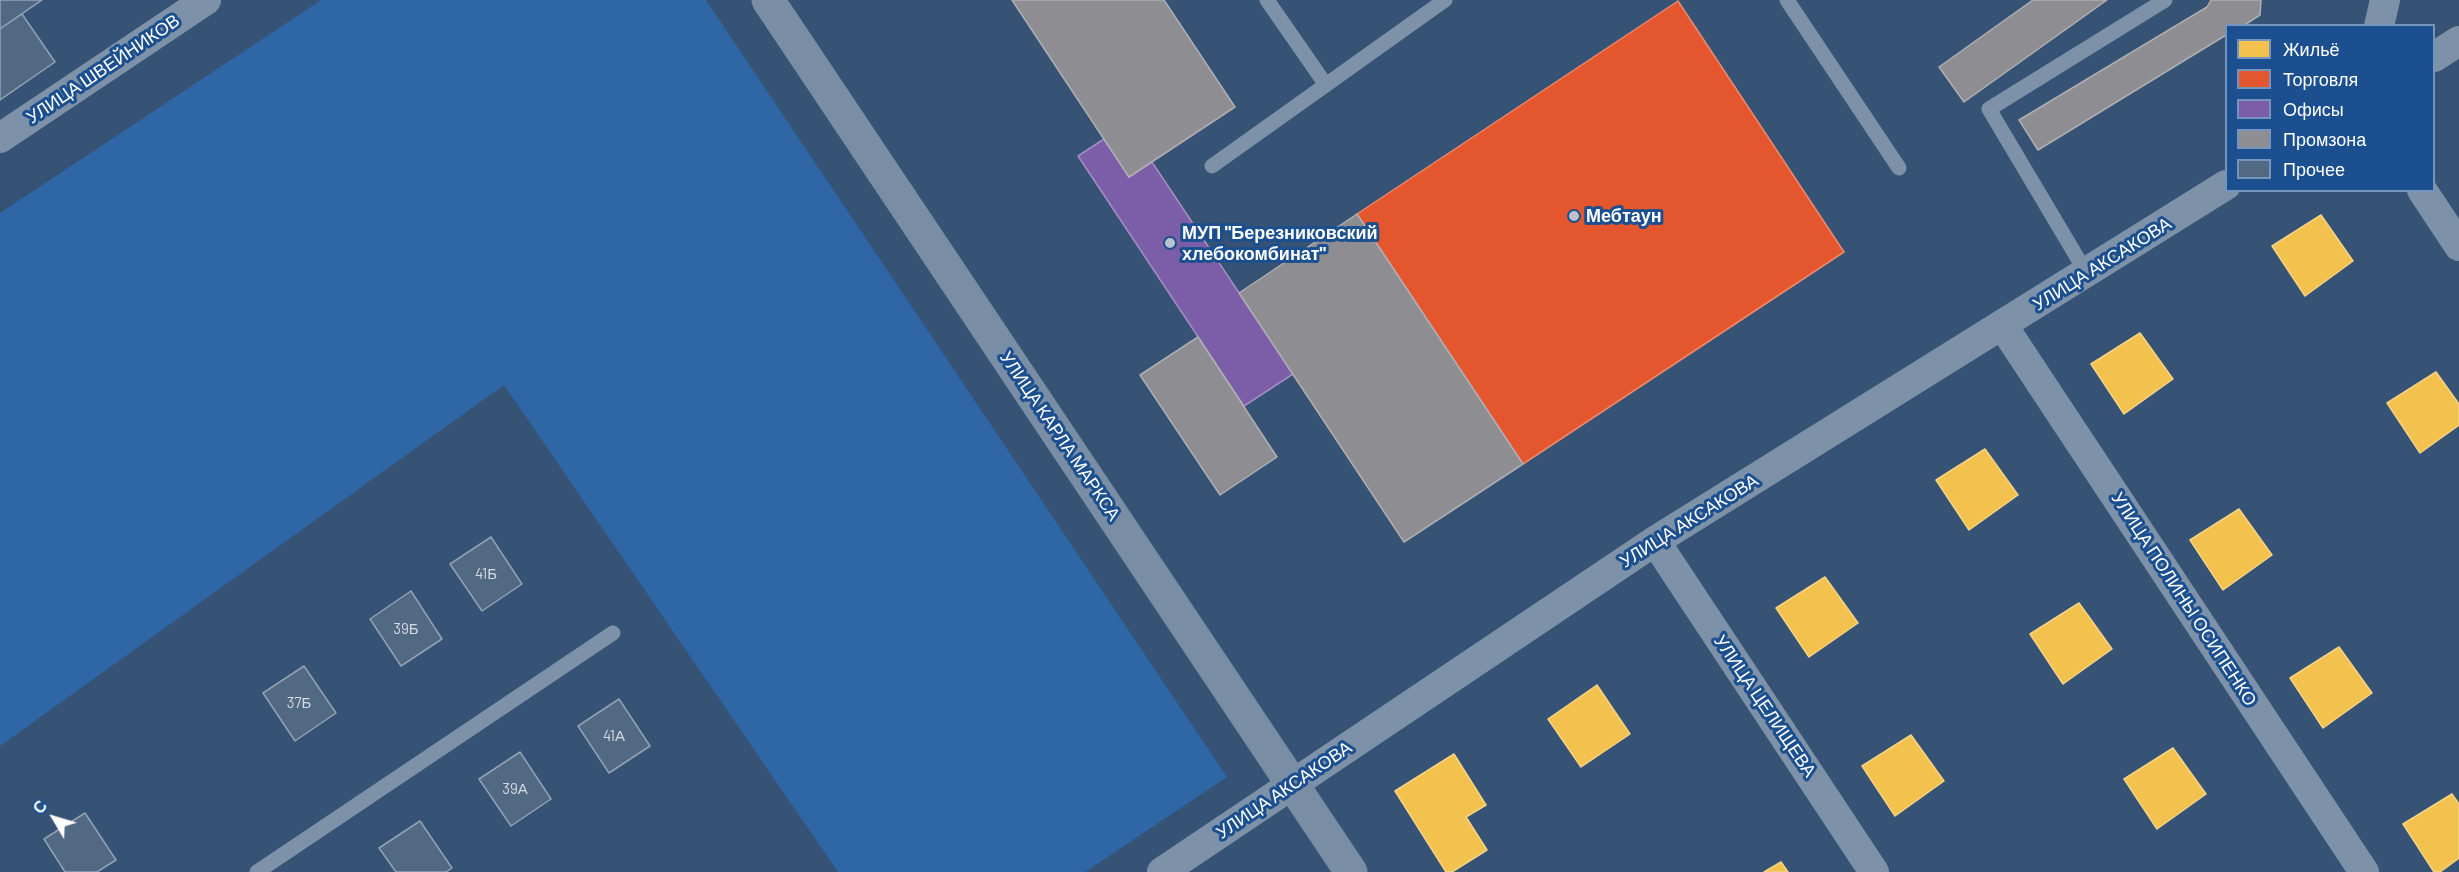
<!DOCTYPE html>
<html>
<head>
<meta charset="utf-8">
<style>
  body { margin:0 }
  #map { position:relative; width:2459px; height:872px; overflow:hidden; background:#365274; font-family:Barlow,sans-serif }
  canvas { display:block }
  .legend { position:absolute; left:2225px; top:24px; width:210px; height:168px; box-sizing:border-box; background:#1b4f8f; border:2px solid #7695bc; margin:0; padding:8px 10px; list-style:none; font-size:18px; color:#fff }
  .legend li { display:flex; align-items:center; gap:12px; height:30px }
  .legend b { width:30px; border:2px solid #7695bc }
  .north { position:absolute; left:24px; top:788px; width:60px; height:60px; -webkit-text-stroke:4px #1b4f8f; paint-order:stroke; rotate:308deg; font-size:16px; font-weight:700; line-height:24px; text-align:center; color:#fff }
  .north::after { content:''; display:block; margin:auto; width:21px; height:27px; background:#fff; clip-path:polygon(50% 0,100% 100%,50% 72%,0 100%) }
</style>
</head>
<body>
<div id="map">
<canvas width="2459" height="872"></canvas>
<ul class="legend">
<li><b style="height:16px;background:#f2c14e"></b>Жильё</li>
<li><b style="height:16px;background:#e4572e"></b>Торговля</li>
<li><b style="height:16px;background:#7b5ea7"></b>Офисы</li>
<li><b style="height:16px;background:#8d8d92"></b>Промзона</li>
<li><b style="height:16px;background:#526984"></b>Прочее</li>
</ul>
<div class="north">С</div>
</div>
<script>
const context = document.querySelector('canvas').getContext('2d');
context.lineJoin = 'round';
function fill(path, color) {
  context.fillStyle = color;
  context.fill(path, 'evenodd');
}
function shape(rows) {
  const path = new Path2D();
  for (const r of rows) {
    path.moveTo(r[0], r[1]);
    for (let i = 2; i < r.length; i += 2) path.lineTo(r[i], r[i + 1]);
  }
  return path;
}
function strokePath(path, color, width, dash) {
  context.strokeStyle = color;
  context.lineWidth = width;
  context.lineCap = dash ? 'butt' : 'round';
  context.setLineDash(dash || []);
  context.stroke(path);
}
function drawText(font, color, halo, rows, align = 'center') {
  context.font = font + ' Barlow,sans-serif';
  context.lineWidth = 6;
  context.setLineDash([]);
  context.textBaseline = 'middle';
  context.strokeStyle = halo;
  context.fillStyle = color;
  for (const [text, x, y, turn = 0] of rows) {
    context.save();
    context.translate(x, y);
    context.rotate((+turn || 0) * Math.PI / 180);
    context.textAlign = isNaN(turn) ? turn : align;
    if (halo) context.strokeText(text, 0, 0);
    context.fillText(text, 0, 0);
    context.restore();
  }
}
fill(shape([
  [321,0,706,0,1227,777,1085,872,838,872,504,385,0,746,0,213]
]), '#2f66a5');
const homes = shape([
  [2321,215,2353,261,2305,296,2272,246,2321,215],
  [2140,333,2173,379,2124,414,2091,364,2140,333],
  [2436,372,2459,404,2459,425,2420,453,2387,403,2436,372],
  [1985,449,2018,495,1969,530,1936,480,1985,449],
  [2239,509,2272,555,2223,590,2190,540,2239,509],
  [1825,577,1858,623,1809,657,1776,608,1825,577],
  [2079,603,2112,649,2063,684,2030,634,2079,603],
  [2339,647,2372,693,2323,728,2290,678,2339,647],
  [1597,685,1630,734,1581,767,1548,719,1597,685],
  [1911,735,1944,781,1895,816,1862,766,1911,735],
  [2173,748,2206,794,2157,829,2124,779,2173,748],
  [1454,754,1486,805,1466,817,1487,850,1452,872,1446,872,1395,791,1454,754],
  [2452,794,2459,804,2459,858,2440,872,2434,872,2403,824,2452,794],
  [1781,862,1788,872,1764,872,1781,862]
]);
fill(homes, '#f2c14e');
strokePath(homes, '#f6d483', 1.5);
const shops = shape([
  [1678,1,1844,252,1523,464,1357,214,1678,1]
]);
fill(shops, '#e4572e');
strokePath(shops, '#ec896d', 1.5);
const offices = shape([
  [1104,139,1129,177,1152,162,1293,374,1244,406,1078,156,1104,139]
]);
fill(offices, '#7b5ea7');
strokePath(offices, '#a38ec1', 1.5);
const industry = shape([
  [1012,0,1164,0,1235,107,1129,177,1012,0],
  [2033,0,2107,0,1964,102,1939,67,2033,0],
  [2211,0,2261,0,2260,15,2243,26,2226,26,2226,35,2038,150,2019,120,2207,7,2211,0],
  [1357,214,1523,464,1404,542,1239,293,1357,214],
  [1198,337,1277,457,1220,495,1140,375,1198,337]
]);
fill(industry, '#8d8d92');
strokePath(industry, '#afafb3', 1.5);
const building = shape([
  [0,0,42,0,0,29,0,0],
  [22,14,55,62,0,100,0,29,22,14],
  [491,537,522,584,482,611,450,564,491,537],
  [411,591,442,639,401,666,370,619,411,591],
  [304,666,336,713,295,741,263,693,304,666],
  [619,699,650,746,609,773,578,726,619,699],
  [520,752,551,799,511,826,479,779,520,752],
  [85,813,116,860,97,872,65,872,44,839,85,813],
  [420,821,452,868,446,872,396,872,379,848,420,821]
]);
fill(building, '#526984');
strokePath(building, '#92a2b6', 1.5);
strokePath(shape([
  [1267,0,1326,85],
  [1787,0,1899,168],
  [1212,166,1445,0],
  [2087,274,1989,109,2165,0],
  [257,872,613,633]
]), '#7d92a8', 15);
strokePath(shape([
  [2379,26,2385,0],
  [2434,57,2459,41],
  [0,138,206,0],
  [2422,190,2459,246],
  [2003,326,2364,872],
  [1655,541,1874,872],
  [1162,872,1655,541,2226,185]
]), '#7d92a8', 30);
strokePath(shape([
  [768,0,1351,872]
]), '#798da4', 33);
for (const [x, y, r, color] of [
  [1574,216,6,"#b9c2ce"],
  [1170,243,6,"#b9c2ce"]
]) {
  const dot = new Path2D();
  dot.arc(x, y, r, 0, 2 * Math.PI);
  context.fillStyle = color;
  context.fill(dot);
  strokePath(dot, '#1b4f8f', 2);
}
drawText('15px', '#d4dae0', null, [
  ["41Б",486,574],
  ["39Б",406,629],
  ["37Б",299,703],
  ["41А",614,736],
  ["39А",515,789]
]);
drawText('18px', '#fff', '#1b4f8f', [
  ["УЛИЦА ШВЕЙНИКОВ",103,69,-34],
  ["УЛИЦА АКСАКОВА",2102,264,-32],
  ["УЛИЦА КАРЛА МАРКСА",1060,436,56],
  ["УЛИЦА АКСАКОВА",1689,521,-32],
  ["УЛИЦА ПОЛИНЫ ОСИПЕНКО",2184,599,57],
  ["УЛИЦА ЦЕЛИЩЕВА",1765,706,56],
  ["УЛИЦА АКСАКОВА",1284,790,-34]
]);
drawText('bold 18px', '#fff', '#1b4f8f', [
  ["Мебтаун",1586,216],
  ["МУП \"Березниковский",1182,233],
  ["хлебокомбинат\"",1182,254]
], 'left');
</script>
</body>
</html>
